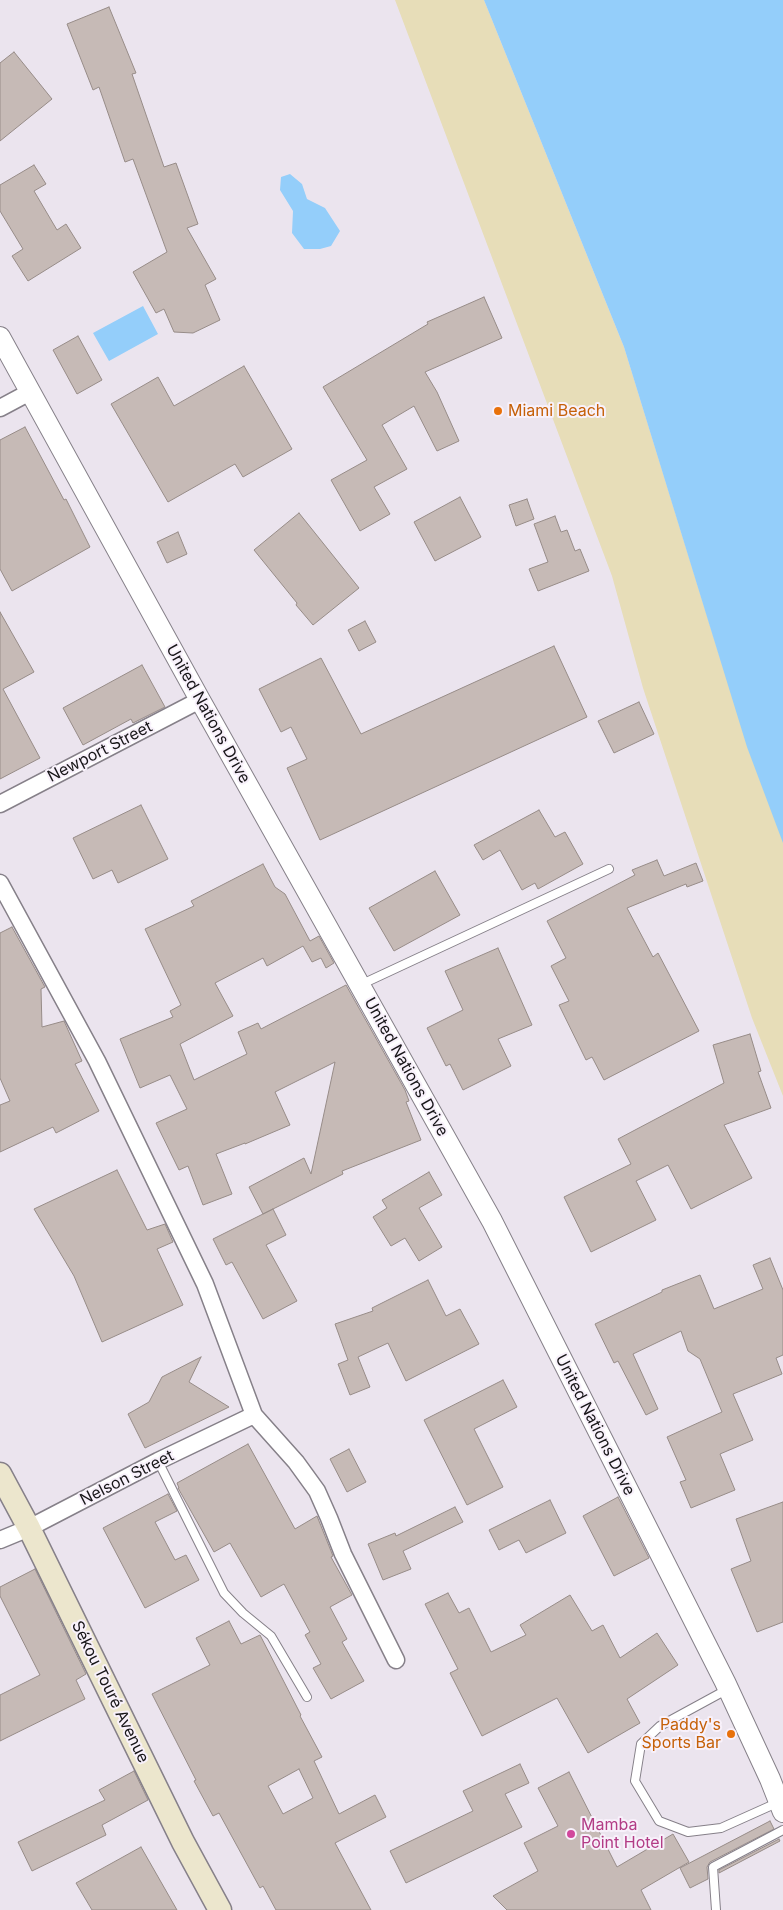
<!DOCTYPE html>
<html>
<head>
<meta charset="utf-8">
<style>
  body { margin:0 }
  canvas { display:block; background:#ebe4ee }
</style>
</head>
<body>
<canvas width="783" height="1910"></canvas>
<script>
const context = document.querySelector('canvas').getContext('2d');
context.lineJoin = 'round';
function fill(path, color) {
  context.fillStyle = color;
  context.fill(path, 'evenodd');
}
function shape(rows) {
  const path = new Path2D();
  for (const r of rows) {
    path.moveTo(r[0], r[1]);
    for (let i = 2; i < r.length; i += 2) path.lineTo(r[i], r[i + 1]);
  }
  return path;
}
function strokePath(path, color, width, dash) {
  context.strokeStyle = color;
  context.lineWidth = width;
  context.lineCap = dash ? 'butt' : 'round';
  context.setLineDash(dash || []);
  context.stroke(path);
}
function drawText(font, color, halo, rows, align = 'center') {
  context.font = font + ' Inter,sans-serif';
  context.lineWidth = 4;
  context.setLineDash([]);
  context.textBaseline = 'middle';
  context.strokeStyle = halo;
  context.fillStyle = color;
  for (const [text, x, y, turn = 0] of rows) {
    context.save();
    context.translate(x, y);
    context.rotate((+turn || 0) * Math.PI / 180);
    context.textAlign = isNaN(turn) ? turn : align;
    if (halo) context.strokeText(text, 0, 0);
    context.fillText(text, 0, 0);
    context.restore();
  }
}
fill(shape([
  [395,0,484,0,624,347,720,658,783,839,783,1096,752,1018,643,688,612,576]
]), '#e7ddb8');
fill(shape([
  [484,0,783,0,783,843,747,747,624,347],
  [290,174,302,184,307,199,325,208,340,231,331,246,320,249,304,249,292,233,293,211,280,190,281,177],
  [143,306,158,334,109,361,93,333]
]), '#94cefa');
const building = shape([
  [109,7,136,73,132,74,164,167,176,163,198,224,187,228,216,279,205,285,220,320,193,333,174,332,164,309,156,313,133,272,167,252,133,159,125,162,99,87,93,90,67,24,109,7],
  [14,52,52,99,0,141,0,63,14,52],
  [34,165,46,184,34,191,57,230,66,224,81,248,28,281,12,256,23,249,0,211,0,185,34,165],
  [484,297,502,338,425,372,437,392,459,441,437,451,414,406,382,425,407,469,374,487,390,514,360,531,331,480,367,460,323,387,428,324,427,322,484,297],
  [78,336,102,380,77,394,53,350,78,336],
  [244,366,292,449,243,477,235,464,168,502,111,404,158,377,174,406,244,366],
  [25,427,64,500,66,499,90,547,12,591,0,569,0,440,25,427],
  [460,497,481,537,435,561,414,522,460,497],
  [527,499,534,519,516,526,509,505,527,499],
  [299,513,359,588,313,625,296,605,297,603,254,550,299,513],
  [555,516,561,532,567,530,575,551,580,549,589,571,538,591,529,569,548,562,534,524,555,516],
  [178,532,187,554,167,563,157,542,178,532],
  [0,612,34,672,3,689,40,758,0,779,0,612],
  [365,621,376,642,359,651,348,630,365,621],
  [554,646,587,717,320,840,287,768,307,759,291,727,281,732,259,689,321,658,361,734,554,646],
  [142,665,165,707,133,723,131,719,83,745,63,708,142,665],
  [639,702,654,734,614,753,598,721,639,702],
  [141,805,168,859,118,883,112,870,93,879,73,838,141,805],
  [539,810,555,837,565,832,583,864,538,889,535,883,522,890,500,850,483,860,474,845,539,810],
  [657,860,664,876,696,863,703,881,687,887,686,884,627,908,653,957,658,953,699,1031,604,1080,592,1057,586,1060,559,1005,569,1001,551,966,566,958,547,921,635,875,632,870,657,860],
  [263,864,275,887,285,894,310,941,319,936,334,963,326,968,321,958,312,962,303,946,267,966,263,958,215,983,233,1016,180,1044,194,1080,247,1054,238,1032,258,1023,261,1029,346,985,405,1090,409,1101,406,1102,421,1140,342,1171,343,1174,263,1214,249,1187,304,1158,311,1174,335,1062,275,1092,290,1125,245,1144,245,1143,216,1154,232,1194,203,1205,188,1166,179,1170,156,1123,187,1109,170,1075,140,1088,120,1039,173,1017,170,1011,181,1005,145,929,194,906,191,901,263,864],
  [435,871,460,915,394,951,369,908,435,871],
  [12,927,45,987,41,989,42,1027,64,1021,82,1061,75,1064,99,1111,56,1133,53,1127,0,1152,0,1105,10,1101,0,1078,0,933,12,927],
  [498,948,532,1025,498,1039,511,1066,463,1090,450,1064,446,1066,427,1028,463,1010,445,971,498,948],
  [750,1034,761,1071,758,1072,771,1108,724,1125,752,1178,691,1209,668,1165,636,1181,656,1220,591,1252,564,1197,631,1164,618,1139,724,1083,713,1045,750,1034],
  [117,1170,147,1230,165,1224,173,1242,157,1249,183,1305,102,1342,74,1276,34,1209,117,1170],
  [429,1172,442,1195,419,1208,442,1247,419,1261,405,1238,391,1246,373,1217,387,1208,382,1200,429,1172],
  [273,1209,286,1235,266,1245,297,1301,263,1319,232,1262,226,1265,213,1239,273,1209],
  [770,1258,783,1290,783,1355,776,1358,782,1374,733,1394,753,1440,720,1454,735,1490,691,1508,680,1482,686,1480,667,1437,722,1412,700,1359,688,1351,681,1331,633,1354,658,1409,646,1415,618,1361,614,1363,595,1324,662,1292,662,1290,700,1275,714,1309,763,1289,753,1265,770,1258],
  [428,1280,446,1316,460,1309,479,1344,406,1381,388,1343,358,1357,370,1387,350,1395,338,1364,348,1360,335,1324,373,1311,372,1308,428,1280],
  [201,1357,189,1382,229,1407,145,1448,128,1414,149,1402,162,1377,201,1357],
  [503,1380,517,1407,474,1429,503,1487,467,1505,424,1420,503,1380],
  [248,1444,295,1529,317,1516,333,1556,331,1557,352,1595,330,1607,347,1639,342,1642,364,1681,331,1699,313,1668,321,1664,305,1635,310,1632,284,1584,261,1597,230,1543,214,1552,178,1488,179,1488,177,1483,248,1444],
  [349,1449,366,1482,347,1492,330,1459,349,1449],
  [168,1494,177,1511,155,1522,175,1560,186,1555,199,1580,145,1608,103,1528,168,1494],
  [618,1497,649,1558,614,1576,583,1516,618,1497],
  [550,1500,566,1533,526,1553,519,1540,499,1550,489,1530,550,1500],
  [783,1502,783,1622,757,1632,731,1569,751,1561,736,1519,783,1502],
  [455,1507,463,1522,403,1551,411,1569,383,1580,368,1544,395,1533,396,1536,455,1507],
  [35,1569,86,1674,76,1680,85,1699,0,1741,0,1695,40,1675,0,1596,0,1587,35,1569],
  [448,1593,459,1613,469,1608,491,1652,526,1635,520,1625,570,1595,592,1631,603,1625,620,1658,657,1633,678,1665,627,1699,640,1723,588,1753,557,1698,482,1736,450,1673,458,1669,425,1604,448,1593],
  [229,1621,241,1644,260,1635,301,1715,300,1716,322,1757,314,1761,339,1814,375,1795,386,1817,335,1843,371,1910,276,1910,263,1886,260,1888,219,1813,213,1816,194,1781,196,1780,152,1694,210,1665,196,1638,229,1621],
  [299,1769,313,1798,283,1814,268,1786,299,1769],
  [520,1764,529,1783,505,1794,522,1827,406,1883,390,1851,473,1811,463,1791,520,1764],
  [134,1771,148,1800,102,1825,106,1835,32,1871,18,1842,105,1800,99,1790,134,1771],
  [569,1772,617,1867,673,1834,689,1862,641,1890,651,1910,507,1910,493,1896,538,1871,524,1843,558,1826,538,1788,569,1772],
  [770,1821,774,1829,710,1862,707,1867,708,1879,690,1888,680,1868,770,1821],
  [779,1839,780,1841,719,1873,719,1870,779,1839],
  [141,1847,177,1910,92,1910,76,1883,141,1847]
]);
fill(building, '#c6bab6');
strokePath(building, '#978c88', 1);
const service = shape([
  [360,985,609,869],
  [158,1461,224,1593,243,1613,271,1636,307,1697],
  [728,1689,660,1726,641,1744,635,1781,659,1821,688,1832,721,1828,779,1802],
  [716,1910,713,1867,783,1830]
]);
const minor = shape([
  [0,408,30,392],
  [0,804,200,700],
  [0,883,97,1061,205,1284,254,1415,296,1462,317,1491,329,1518,343,1554,396,1660],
  [0,1540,29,1528,158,1461,254,1415]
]);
const tertiary = shape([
  [0,337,200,700,492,1221,725,1682,770,1779,783,1812]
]);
const secondary = shape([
  [0,1474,29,1528,183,1842,220,1910]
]);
strokePath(service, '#868089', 10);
strokePath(minor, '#868089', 19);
strokePath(tertiary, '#868089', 22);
strokePath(secondary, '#868089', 25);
strokePath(service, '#fff', 8);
strokePath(minor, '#fff', 16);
strokePath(tertiary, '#fff', 20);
strokePath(secondary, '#ece6cd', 22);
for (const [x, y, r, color] of [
  [498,411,5,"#e8710a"],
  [731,1734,5,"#e8710a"],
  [571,1834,5,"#d1479c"]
]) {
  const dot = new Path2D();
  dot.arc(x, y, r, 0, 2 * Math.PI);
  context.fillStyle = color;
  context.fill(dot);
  strokePath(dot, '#f8f1fb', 2);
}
drawText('16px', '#c56008', '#f8f1fb', [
  ["Miami Beach",508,411],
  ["Paddy's",721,1725,"right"],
  ["Sports Bar",721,1743,"right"]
], 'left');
drawText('16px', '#171518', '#f8f1fb', [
  ["United Nations Drive",208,714,61],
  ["Newport Street",100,752,-27],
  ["United Nations Drive",406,1067,61],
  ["United Nations Drive",595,1425,63],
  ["Nelson Street",127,1478,-27],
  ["Sékou Touré Avenue",110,1692,64]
]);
drawText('16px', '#b23c85', '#f8f1fb', [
  ["Mamba",581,1825],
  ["Point Hotel",581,1843]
], 'left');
</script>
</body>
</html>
